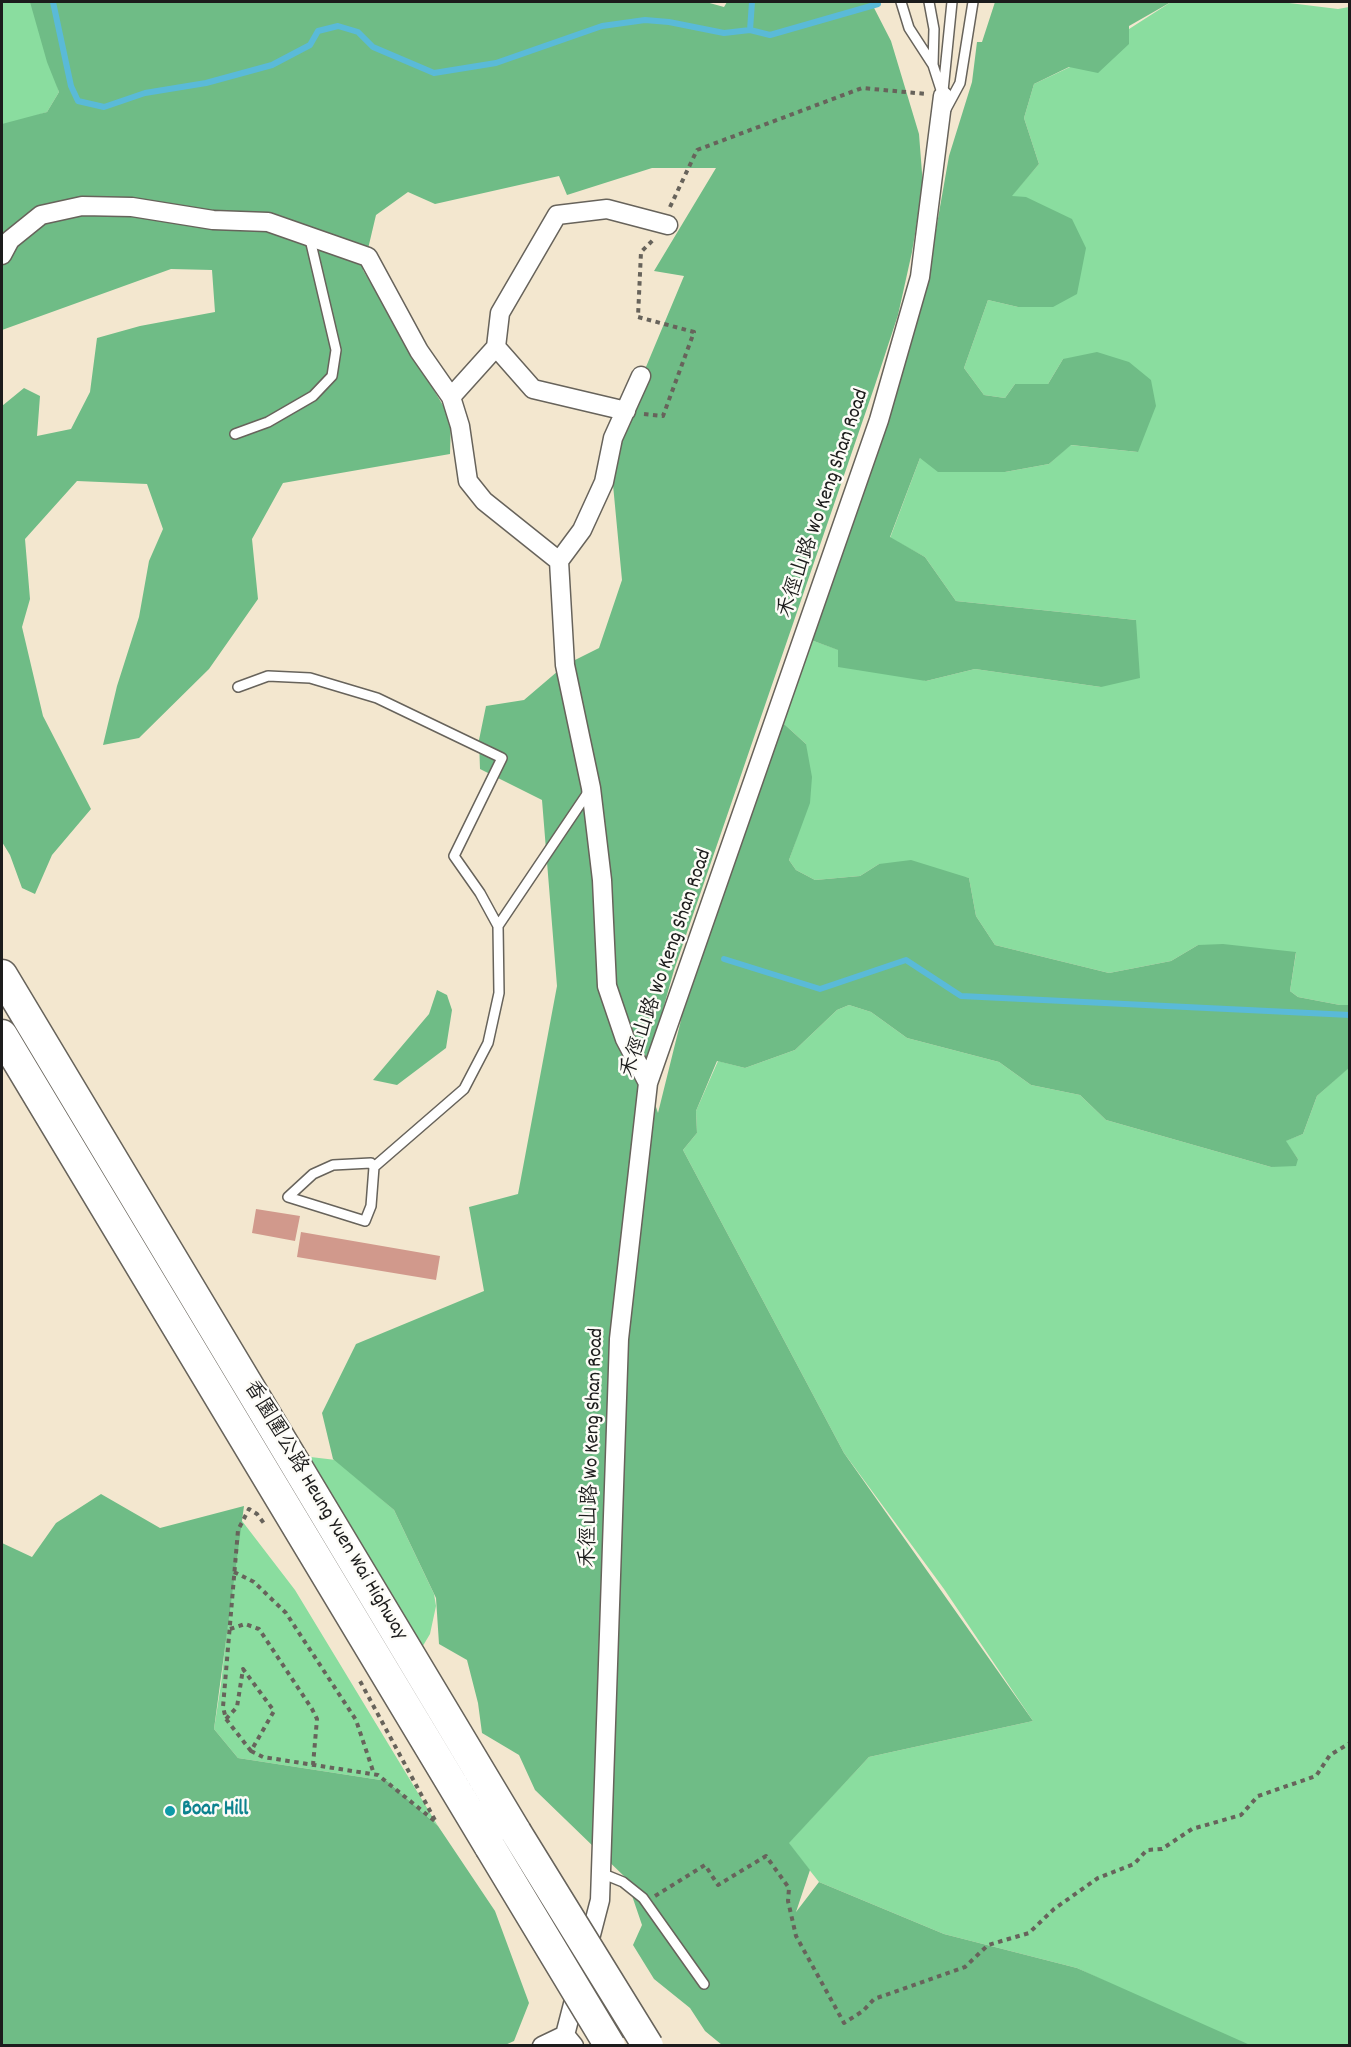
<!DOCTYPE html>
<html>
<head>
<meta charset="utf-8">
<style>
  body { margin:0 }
  #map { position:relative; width:1351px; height:2047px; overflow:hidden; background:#f3e7cf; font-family:Dekko,sans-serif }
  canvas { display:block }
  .frame { position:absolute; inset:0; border:3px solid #1c1c1c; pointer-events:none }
</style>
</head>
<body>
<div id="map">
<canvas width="1351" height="2047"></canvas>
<div class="frame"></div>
</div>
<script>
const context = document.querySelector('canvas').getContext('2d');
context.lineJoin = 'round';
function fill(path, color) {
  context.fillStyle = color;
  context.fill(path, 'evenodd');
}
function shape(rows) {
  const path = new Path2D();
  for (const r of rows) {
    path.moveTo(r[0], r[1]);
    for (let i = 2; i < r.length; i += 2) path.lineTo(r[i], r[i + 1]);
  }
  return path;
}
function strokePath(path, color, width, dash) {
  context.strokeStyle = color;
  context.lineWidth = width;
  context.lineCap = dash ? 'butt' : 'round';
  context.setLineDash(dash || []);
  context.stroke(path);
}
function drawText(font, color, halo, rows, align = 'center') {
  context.font = font + ' Dekko,"LXGW WenKai TC",sans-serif';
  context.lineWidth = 5;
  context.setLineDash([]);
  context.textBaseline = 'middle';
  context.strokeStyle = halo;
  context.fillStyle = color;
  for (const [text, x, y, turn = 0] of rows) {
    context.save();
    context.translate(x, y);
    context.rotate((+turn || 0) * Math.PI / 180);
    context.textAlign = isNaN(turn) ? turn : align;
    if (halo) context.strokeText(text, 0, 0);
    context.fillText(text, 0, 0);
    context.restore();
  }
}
fill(shape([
  [2,2,32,2,59,92,47,112,2,127],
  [1171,2,1281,2,1338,9,1349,7,1349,1005,1340,1005,1298,997,1290,991,1296,953,1198,945,1171,961,1109,973,995,945,976,916,969,878,879,864,860,876,815,880,796,870,789,860,796,840,806,744,783,723,811,640,926,681,975,669,1101,687,1136,620,956,601,925,557,890,538,920,458,1005,472,1049,464,1070,445,1138,452,1063,359,1048,384,1015,384,1005,398,984,395,964,368,988,300,1018,307,1011,196,1039,164,1024,118,1034,84,1070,67],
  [849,1005,871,1012,907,1038,999,1062,1031,1085,1080,1095,1106,1120,1271,1167,1298,1159,1285,1141,1303,1134,1317,1096,1349,1067,1349,2045,1240,2045,1077,1968,944,1934,819,1882,788,1843,869,1757,1033,1721,944,1589,844,1453,683,1150,697,1133,696,1111,718,1061,745,1068,795,1050,837,1010],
  [302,1456,336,1460,394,1510,434,1594,436,1606,430,1634,421,1649],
  [239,1517,295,1590,438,1826,387,1781,238,1758,214,1729,221,1684]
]), '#8add9f');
fill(shape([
  [30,2,706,2,724,7,727,2,871,2,891,41,919,134,923,186,912,252,898,315,875,385,674,970,660,1020,648,1083,658,1113,682,1016,783,723,806,744,812,777,810,803,789,860,796,870,815,880,860,876,879,864,911,860,969,878,976,916,995,945,1109,973,1171,961,1198,945,1223,944,1296,952,1290,991,1298,997,1340,1005,1349,1005,1350,1067,1317,1096,1303,1134,1286,1141,1298,1159,1296,1166,1271,1167,1106,1120,1080,1095,1031,1085,999,1062,907,1038,871,1012,849,1005,837,1010,795,1050,745,1068,717,1061,696,1111,697,1133,683,1150,844,1453,1033,1721,869,1757,789,1843,810,1870,796,1912,819,1882,944,1934,1077,1968,1250,2045,722,2045,705,2031,690,2008,654,1979,633,1945,642,1925,626,1878,535,1790,519,1755,482,1733,478,1703,467,1660,439,1644,436,1598,394,1510,333,1459,322,1413,356,1344,484,1291,469,1207,518,1194,557,986,542,800,480,769,479,740,486,706,524,700,565,665,599,648,622,580,610,453,684,276,654,271,716,168,652,168,567,195,559,176,435,204,408,192,376,215,363,270,451,419,450,454,283,483,252,539,258,599,209,669,139,738,103,745,117,686,139,617,149,561,163,529,147,484,77,481,25,539,30,599,22,627,43,716,91,809,52,855,35,894,22,888,10,855,2,842,2,406,24,388,40,396,37,436,71,429,90,392,97,338,140,326,215,312,212,270,171,269,2,330,2,124,47,112,59,92,47,62],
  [995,2,1171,2,1129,26,1129,44,1098,73,1069,67,1034,84,1024,118,1039,164,1012,196,1026,197,1072,219,1086,248,1077,294,1053,307,1018,307,988,300,964,368,984,395,1005,398,1015,384,1048,384,1063,359,1097,352,1129,362,1151,380,1156,406,1138,452,1071,445,1049,464,1005,472,938,472,920,458,890,537,925,557,956,601,1136,620,1140,678,1101,687,975,669,926,681,838,667,838,650,811,640,896,394,925,292,949,156,972,82,977,42,982,42],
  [437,990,447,995,452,1010,446,1048,397,1085,373,1080,429,1014],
  [101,1494,160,1528,244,1506,214,1729,238,1758,387,1781,438,1826,495,1911,529,2003,514,2041,503,2046,2,2045,2,1543,32,1557,56,1523]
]), '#6fbc86');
strokePath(shape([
  [53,2,71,86,78,101,104,107,145,93,206,83,272,65,310,45,318,31,338,26,358,32,373,47,434,73,496,63,602,26,645,20,669,22,724,33,750,30,770,35,878,4],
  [750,30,752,2],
  [724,959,820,989,906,960,961,996,1350,1015]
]), '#5abad8', 6);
fill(shape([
  [256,1209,300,1216,295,1241,252,1233],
  [301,1232,440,1256,436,1280,297,1257]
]), '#d1998c');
const service = shape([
  [901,2,909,28,933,65,943,96],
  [929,2,934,29,933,65],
  [943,91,952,2],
  [946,109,960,83,973,2],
  [235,434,268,422,313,396,332,376,336,350,309,235],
  [238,687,268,676,310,678,377,698,502,758,454,856,480,893,498,926,499,993,488,1043,464,1089,374,1167,371,1206,365,1221,288,1197,313,1174,333,1165,371,1163,374,1167],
  [498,926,589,791],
  [601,1873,623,1882,643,1898,704,1984]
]);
const minor = shape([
  [2,255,10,240,41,215,82,206,132,207,213,220,268,222,368,257,419,351,451,397,460,426,468,481,484,501,559,561,565,665,591,788,602,880,607,986,625,1039,648,1083],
  [496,347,533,389,626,411],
  [451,397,496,347,500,313,557,215,607,209,668,225],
  [559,561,582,530,604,482,613,438,641,376],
  [542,2046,565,2035],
  [574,2046,565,2035,600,1900,619,1339,648,1083,879,420,920,277,943,96]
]);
const trunk = shape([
  [2,975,516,1832],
  [2,1035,490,1847]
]);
strokePath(service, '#67635b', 12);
strokePath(minor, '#67635b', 21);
strokePath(trunk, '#67635b', 33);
strokePath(shape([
  [670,207,697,150,862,88,927,94],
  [644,414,663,416,694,332,638,317,641,252,654,239],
  [234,1572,254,1582,286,1613,356,1720,374,1774],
  [230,1629,245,1624,259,1629,312,1709,317,1719,313,1765],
  [226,1719,237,1707,243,1669,274,1711,251,1751,263,1757,378,1775,436,1822,360,1681],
  [251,1751,226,1719,223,1707,238,1530,249,1509,257,1514,266,1526],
  [655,1896,705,1865,718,1885,766,1856,789,1888,788,1901,796,1936,844,2023,863,2011,874,1999,965,1967,988,1945,1029,1933,1054,1909,1098,1878,1134,1864,1147,1850,1162,1849,1192,1829,1241,1815,1258,1796,1316,1776,1330,1755,1350,1743]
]), '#67635b', 4, [4.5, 4.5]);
strokePath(service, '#fff', 9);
strokePath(minor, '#fff', 18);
strokePath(trunk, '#fff', 30);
const trunkBridge = shape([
  [516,1832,648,2046],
  [490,1847,610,2046]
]);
strokePath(trunkBridge, '#67635b', 33, []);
strokePath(trunkBridge, '#fff', 30);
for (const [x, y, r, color] of [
  [170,1811,6,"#0f9aa8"]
]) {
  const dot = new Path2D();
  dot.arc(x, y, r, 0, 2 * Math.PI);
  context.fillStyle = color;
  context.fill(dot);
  strokePath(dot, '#fdfcf7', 2);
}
drawText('21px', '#1c1c1c', '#fdfcf7', [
  ["禾徑山路 Wo Keng Shan Road",825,504,-71],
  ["禾徑山路 Wo Keng Shan Road",668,964,-71],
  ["禾徑山路 Wo Keng Shan Road",594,1448,-88],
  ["香園圍公路 Heung Yuen Wai Highway",324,1511,59]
]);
drawText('bold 21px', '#0d838f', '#fdfcf7', [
  ["Boar Hill",182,1811]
], 'left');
</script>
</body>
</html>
